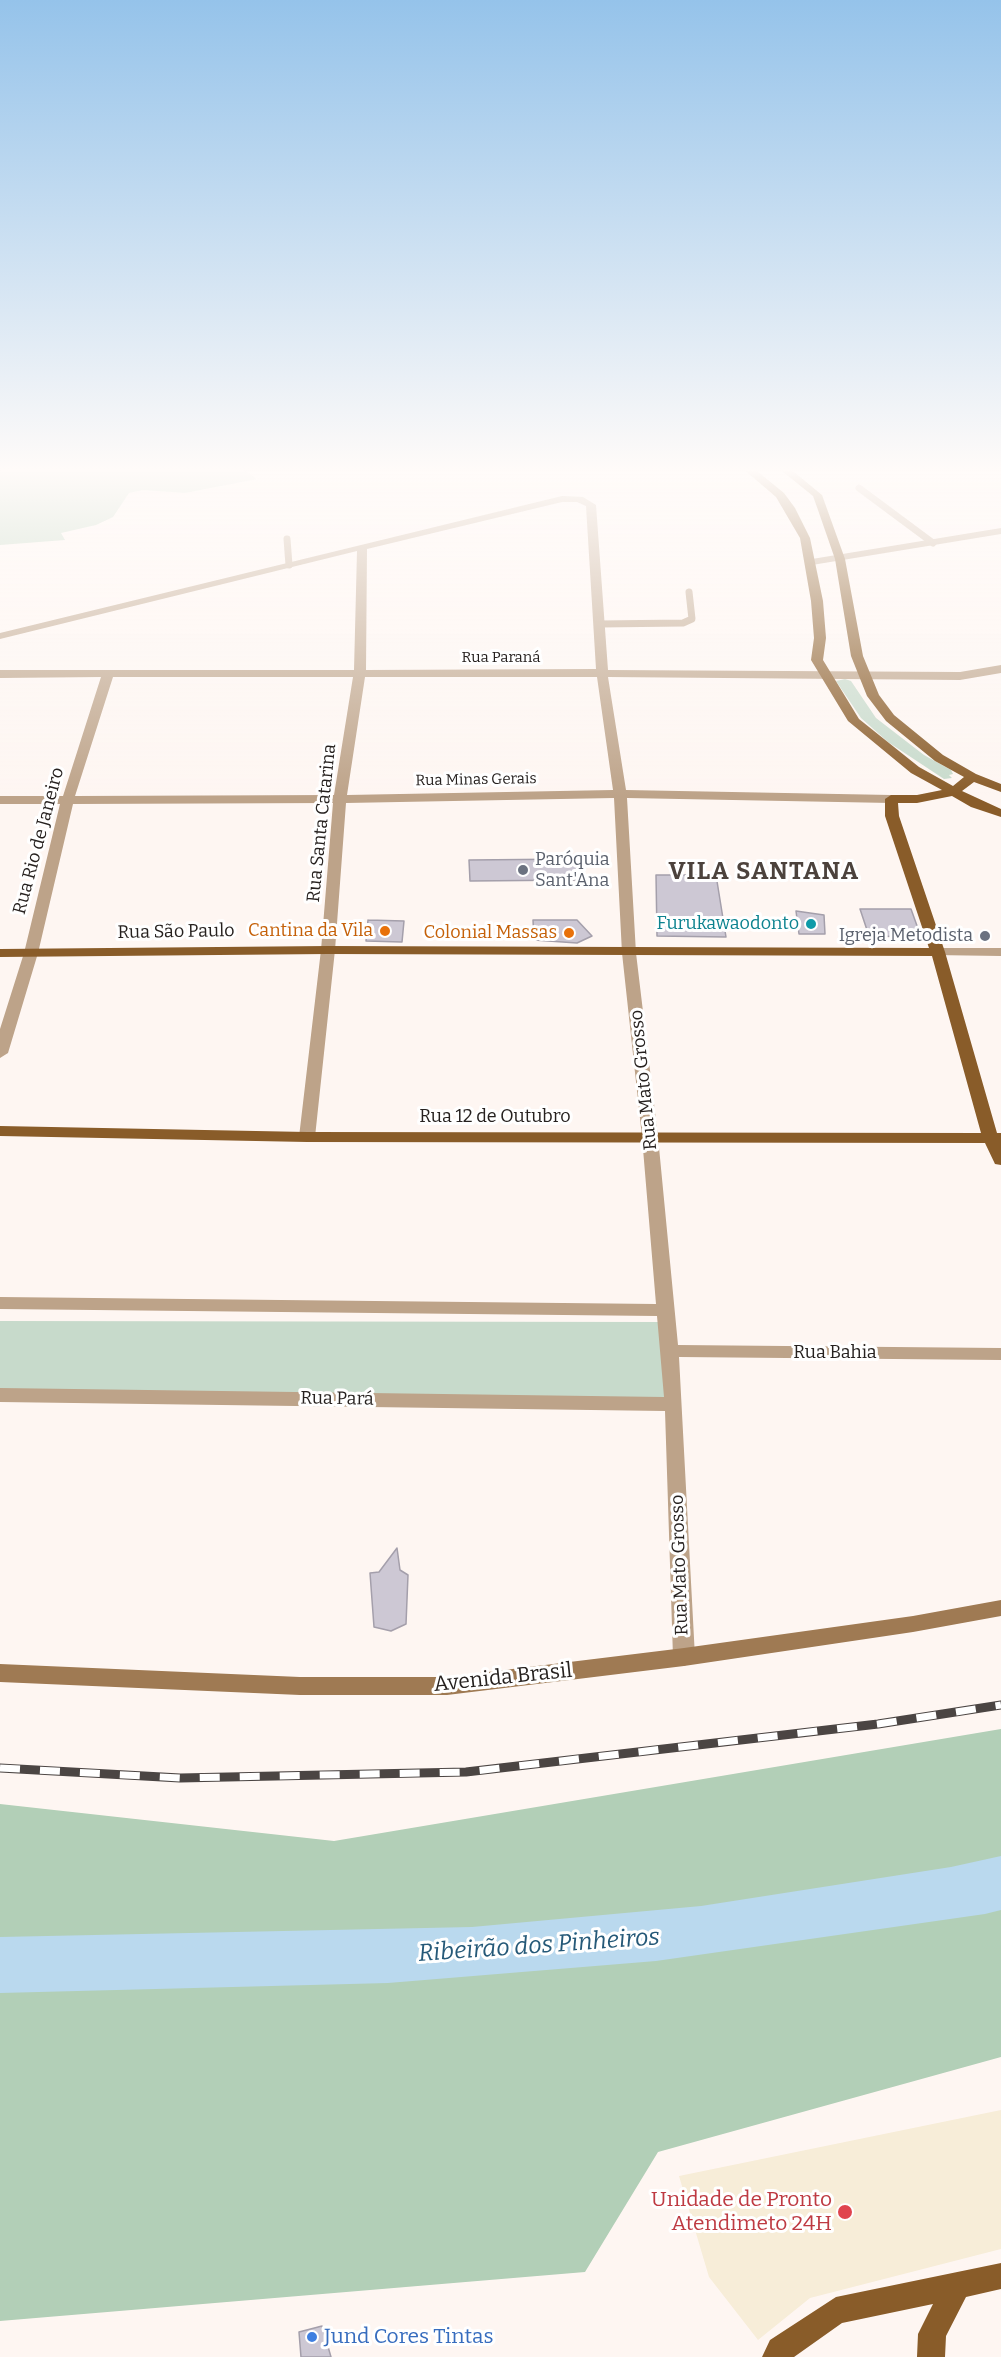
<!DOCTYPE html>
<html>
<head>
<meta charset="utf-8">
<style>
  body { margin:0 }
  canvas { display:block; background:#fef6f2 }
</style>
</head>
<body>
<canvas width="1001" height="2357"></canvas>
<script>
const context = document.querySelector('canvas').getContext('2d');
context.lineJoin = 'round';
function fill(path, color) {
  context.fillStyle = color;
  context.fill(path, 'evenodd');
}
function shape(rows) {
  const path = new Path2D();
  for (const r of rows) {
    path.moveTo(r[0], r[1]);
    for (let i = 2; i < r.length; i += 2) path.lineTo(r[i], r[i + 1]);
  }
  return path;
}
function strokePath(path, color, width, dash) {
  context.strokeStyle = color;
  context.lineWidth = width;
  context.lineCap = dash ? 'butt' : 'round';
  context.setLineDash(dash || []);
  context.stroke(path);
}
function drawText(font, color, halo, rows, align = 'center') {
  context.font = font + ' Bitter,serif';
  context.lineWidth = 6;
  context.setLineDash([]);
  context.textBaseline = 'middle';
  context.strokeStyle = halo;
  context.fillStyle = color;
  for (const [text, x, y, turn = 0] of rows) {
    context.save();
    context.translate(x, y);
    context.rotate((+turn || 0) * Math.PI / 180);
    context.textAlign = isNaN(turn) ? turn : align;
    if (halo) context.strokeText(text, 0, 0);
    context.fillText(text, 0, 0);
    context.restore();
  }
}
fill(shape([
  [1001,2110,1001,2249,810,2298,758,2340,709,2277,679,2176]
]), '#f7edd8');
fill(shape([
  [845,679,851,681,876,718,924,755,951,770,953,774,949,775,952,778,944,779,888,742,861,718,836,681],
  [0,1321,660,1322,667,1402,0,1391]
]), '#c7dacb');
fill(shape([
  [11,467,239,467,257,479,185,493,143,490,129,493,113,517,96,525,61,533,65,540,0,545,0,471],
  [1001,1729,1001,2057,658,2152,585,2272,0,2321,0,1804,334,1841]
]), '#b2cfb7');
fill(shape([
  [1001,1856,1001,1910,985,1914,656,1961,388,1983,0,1993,0,1937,472,1927,701,1906,951,1867]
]), '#bad9ee');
const building = shape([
  [576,859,577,880,470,881,469,860,576,859],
  [656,875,716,875,726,937,657,936,656,875],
  [860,909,911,909,921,937,869,936,860,909],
  [796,911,824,915,825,934,799,934,796,911],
  [368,920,404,921,402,942,366,941,368,920],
  [533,920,577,920,592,936,577,943,534,940,533,920],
  [397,1548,400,1570,408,1575,406,1624,391,1631,374,1627,370,1573,379,1572,397,1548],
  [322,2326,331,2357,301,2357,299,2332,322,2326]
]);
fill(building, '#cdc8d4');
strokePath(building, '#a49fab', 1.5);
strokePath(shape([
  [859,488,933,543],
  [287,539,289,565],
  [599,624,683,623,692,619,689,592]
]), '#bda389', 7);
fill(shape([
  [562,496,583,497,596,505,608,670,960,672,1001,665,1001,673,960,680,608,677,626,790,891,795,897,799,891,803,627,798,636,953,658,1137,678,1345,1001,1348,1001,1360,679,1357,695,1657,691,1663,684,1666,677,1663,673,1657,665,1411,0,1402,0,1388,664,1397,657,1316,0,1309,0,1297,656,1304,642,1137,622,953,614,798,346,803,335,950,315,1137,307,1142,299,1137,321,950,333,803,73,804,38,953,8,1053,0,1058,0,1029,24,953,60,804,0,804,0,796,63,796,101,677,0,678,0,670,354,670,357,551,0,639,0,633,562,496],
  [562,502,577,502,586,506,596,669,366,670,367,549,562,502],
  [113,677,353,677,334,795,75,796,113,677],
  [365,677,597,677,613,790,347,795,365,677],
  [1001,528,1001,534,812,565,807,562,812,559,1001,528],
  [938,948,1001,948,1001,956,933,955,931,952,938,948]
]), '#bda389');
fill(shape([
  [1001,1600,1001,1616,913,1632,684,1666,447,1695,300,1695,0,1682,0,1664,300,1677,447,1677,684,1648,913,1616,1001,1600]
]), '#9f7a53');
fill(shape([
  [741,467,752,467,784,493,795,508,810,538,823,601,826,638,823,660,859,719,919,767,953,786,964,777,935,761,886,721,867,696,851,656,835,559,818,510,813,496,777,467,788,467,822,495,845,559,863,656,879,695,894,715,943,755,976,774,1001,784,1001,792,974,782,962,791,1001,809,1001,817,971,807,952,796,917,803,898,803,899,816,945,952,997,1133,1001,1133,1001,1165,995,1164,985,1143,307,1142,0,1136,0,1126,307,1132,981,1133,932,956,328,954,0,957,0,949,328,946,929,948,885,816,885,799,891,795,917,795,942,790,911,773,848,721,811,660,814,638,811,601,800,538,776,497,741,467],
  [1001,2263,1001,2289,966,2297,946,2336,945,2357,917,2357,918,2334,933,2304,842,2323,794,2357,762,2357,770,2340,836,2297,1001,2263]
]), '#895c29');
const rail = shape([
  [0,1768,180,1778,466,1772,878,1724,1001,1705]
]);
strokePath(rail, '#4b4543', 9);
strokePath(rail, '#fff', 7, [20]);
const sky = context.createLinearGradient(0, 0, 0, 797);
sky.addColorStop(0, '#95c3ea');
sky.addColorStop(0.59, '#fffbf9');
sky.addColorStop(1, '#fffbf900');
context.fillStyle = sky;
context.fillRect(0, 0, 1001, 797);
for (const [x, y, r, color] of [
  [523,870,6,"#6b7280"],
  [811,924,6,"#0f9aa8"],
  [385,931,6,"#e8710a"],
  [569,933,6,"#e8710a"],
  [985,936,6,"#6b7280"],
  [845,2212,8,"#e0444e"],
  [312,2337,6,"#3f7fe0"]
]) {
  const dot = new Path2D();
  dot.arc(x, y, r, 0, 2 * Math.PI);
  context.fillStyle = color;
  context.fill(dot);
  strokePath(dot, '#fff', 2);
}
drawText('15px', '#26211f', '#fff', [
  ["Rua Paraná",501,658],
  ["Rua Minas Gerais",476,780,-1]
]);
drawText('18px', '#26211f', '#fff', [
  ["Rua Santa Catarina",322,823,-84],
  ["Rua Rio de Janeiro",39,841,-75],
  ["Rua São Paulo",176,932,-1],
  ["Rua Mato Grosso",644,1080,-96],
  ["Rua 12 de Outubro",495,1117],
  ["Rua Bahia",835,1353],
  ["Rua Pará",337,1399,1],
  ["Rua Mato Grosso",680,1565,-92]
]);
drawText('18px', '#5b616d', '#fff', [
  ["Paróquia",535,860],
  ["Sant'Ana",535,881],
  ["Igreja Metodista",973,936,"right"]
], 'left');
drawText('18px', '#0d838f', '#fff', [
  ["Furukawaodonto",799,924]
], 'right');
drawText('18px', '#c56008', '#fff', [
  ["Cantina da Vila",373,931],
  ["Colonial Massas",557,933]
], 'right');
drawText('21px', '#26211f', '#fff', [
  ["Avenida Brasil",503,1678,-6]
]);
drawText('21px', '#be3a42', '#fff', [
  ["Unidade de Pronto",832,2200],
  ["Atendimeto 24H",832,2224]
], 'right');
drawText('21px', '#366cbe', '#fff', [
  ["Jund Cores Tintas",324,2337]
], 'left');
context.letterSpacing = '1.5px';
drawText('bold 24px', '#4c423c', '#fff', [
  ["VILA SANTANA",764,872]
]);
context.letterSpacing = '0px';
drawText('italic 24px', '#255978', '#fff', [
  ["Ribeirão dos Pinheiros",539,1946,-4]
]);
</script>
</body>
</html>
